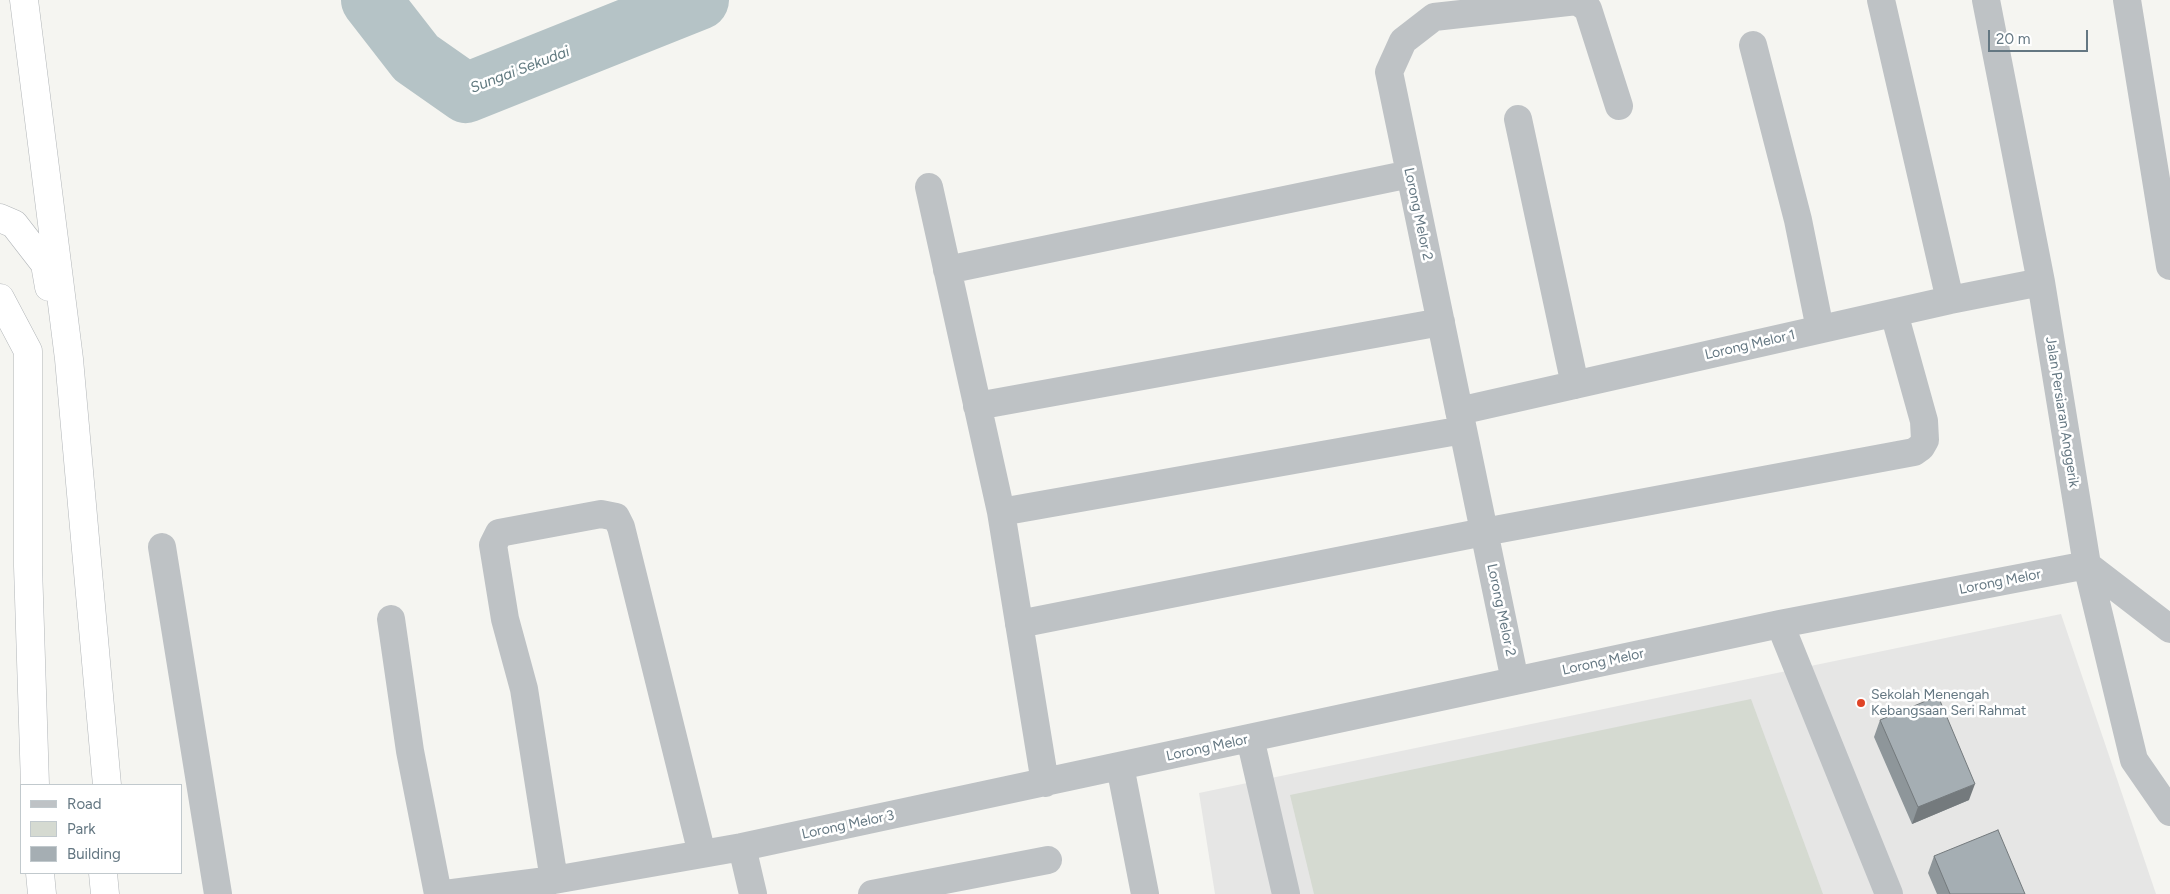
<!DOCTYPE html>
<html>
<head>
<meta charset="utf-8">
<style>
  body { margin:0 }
  #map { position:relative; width:2170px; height:894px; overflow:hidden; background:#f5f5f1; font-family:Figtree,sans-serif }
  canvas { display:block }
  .legend { position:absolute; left:20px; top:784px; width:162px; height:90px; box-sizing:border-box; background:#fff; border:1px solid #c1c9cd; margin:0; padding:6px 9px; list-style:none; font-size:15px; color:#647782 }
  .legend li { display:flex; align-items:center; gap:10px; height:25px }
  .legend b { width:25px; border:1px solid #c1c9cd }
  .scale { position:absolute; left:1988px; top:30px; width:100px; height:22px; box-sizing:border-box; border:2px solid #647782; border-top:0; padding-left:6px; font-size:15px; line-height:18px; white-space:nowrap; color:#647782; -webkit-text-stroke:4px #fff; paint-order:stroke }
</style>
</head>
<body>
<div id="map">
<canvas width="2170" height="894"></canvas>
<ul class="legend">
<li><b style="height:6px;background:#bec2c5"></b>Road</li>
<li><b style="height:14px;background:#d5dad1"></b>Park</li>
<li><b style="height:14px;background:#a5aeb3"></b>Building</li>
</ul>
<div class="scale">20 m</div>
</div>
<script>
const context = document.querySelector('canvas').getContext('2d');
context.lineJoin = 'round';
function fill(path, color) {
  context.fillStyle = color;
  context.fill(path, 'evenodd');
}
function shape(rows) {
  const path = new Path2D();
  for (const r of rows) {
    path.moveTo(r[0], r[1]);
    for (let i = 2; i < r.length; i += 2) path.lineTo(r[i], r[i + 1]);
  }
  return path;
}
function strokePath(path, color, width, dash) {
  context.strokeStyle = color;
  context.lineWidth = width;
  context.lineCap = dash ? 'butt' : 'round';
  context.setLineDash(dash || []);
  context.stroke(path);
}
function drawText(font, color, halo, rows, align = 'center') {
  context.font = font + ' Figtree,sans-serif';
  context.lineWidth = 5;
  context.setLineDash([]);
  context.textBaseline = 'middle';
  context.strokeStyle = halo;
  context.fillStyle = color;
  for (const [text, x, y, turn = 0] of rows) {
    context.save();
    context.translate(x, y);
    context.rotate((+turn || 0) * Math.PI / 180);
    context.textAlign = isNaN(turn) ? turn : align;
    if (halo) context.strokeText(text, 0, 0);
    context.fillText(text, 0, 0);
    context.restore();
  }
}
fill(shape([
  [2061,614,2156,894,1215,894,1199,793]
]), '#e6e6e5');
fill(shape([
  [1751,699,1823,894,1314,894,1290,795]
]), '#d5dad1');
strokePath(shape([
  [371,0,416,58,466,93,699,0]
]), '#b5c3c6', 60);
const highway = shape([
  [24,0,69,359,107,785],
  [0,218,14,224,45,264,49,287],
  [0,298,28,351,28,566,35,785],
  [40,873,42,894],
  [103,873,105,894]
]);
strokePath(highway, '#b1b5b8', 29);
strokePath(shape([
  [1881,0,1950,300],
  [1986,0,2041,282,2087,565,2134,760,2170,812],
  [2127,0,2170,266],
  [1753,45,1798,220,1820,329],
  [1518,119,1575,385],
  [929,187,1001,512,1045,783],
  [947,270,1410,174],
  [977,406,1441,322],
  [1459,411,1950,300,2041,282],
  [1001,512,1463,430],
  [162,547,218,894],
  [2087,565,2170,629],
  [391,619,410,751,438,894],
  [1019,624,1484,532,1914,452,1921,447,1925,440,1924,421,1894,313],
  [1780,624,1889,894],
  [1515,681,1389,72,1403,41,1434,17,1577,1,1588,9,1619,106],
  [1250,738,1286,894],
  [1120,766,1145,894],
  [742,847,753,894],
  [554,880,524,689,505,619,493,545,499,533,601,514,616,517,621,527,702,854],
  [445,894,554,880,742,847,1780,624,2087,565],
  [872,894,1048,860]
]), '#bec2c5', 28);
strokePath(highway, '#fff', 28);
fill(shape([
  [1880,720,1969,800,1912,824,1874,737],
  [1934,856,2025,894,1937,894,1928,873]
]), '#8e969a');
fill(shape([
  [1975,784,1969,800,1912,824,1918,807]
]), '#747a7d');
const building = shape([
  [1938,696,1975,784,1918,807,1880,720,1938,696],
  [1998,830,2025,894,1950,894,1934,856,1998,830]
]);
fill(building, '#a5aeb3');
strokePath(building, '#747a7d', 1);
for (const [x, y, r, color] of [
  [1861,703,5,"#e04426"]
]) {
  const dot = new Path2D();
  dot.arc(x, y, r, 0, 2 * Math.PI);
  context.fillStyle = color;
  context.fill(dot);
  strokePath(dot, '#fff', 2);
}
drawText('14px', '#647782', '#fff', [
  ["Lorong Melor 2",1418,214,78],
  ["Lorong Melor 1",1750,345,-13],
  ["Jalan Persiaran Anggerik",2062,412,81],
  ["Lorong Melor",2000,582,-11],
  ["Lorong Melor 2",1501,610,78],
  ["Lorong Melor",1603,662,-12],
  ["Lorong Melor",1207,748,-12],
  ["Lorong Melor 3",848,825,-12]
]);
drawText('14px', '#647782', '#fff', [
  ["Sekolah Menengah",1871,695],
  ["Kebangsaan Seri Rahmat",1871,711]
], 'left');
drawText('italic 15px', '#60797f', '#fff', [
  ["Sungai Sekudai",520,70,-21]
]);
</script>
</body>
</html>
